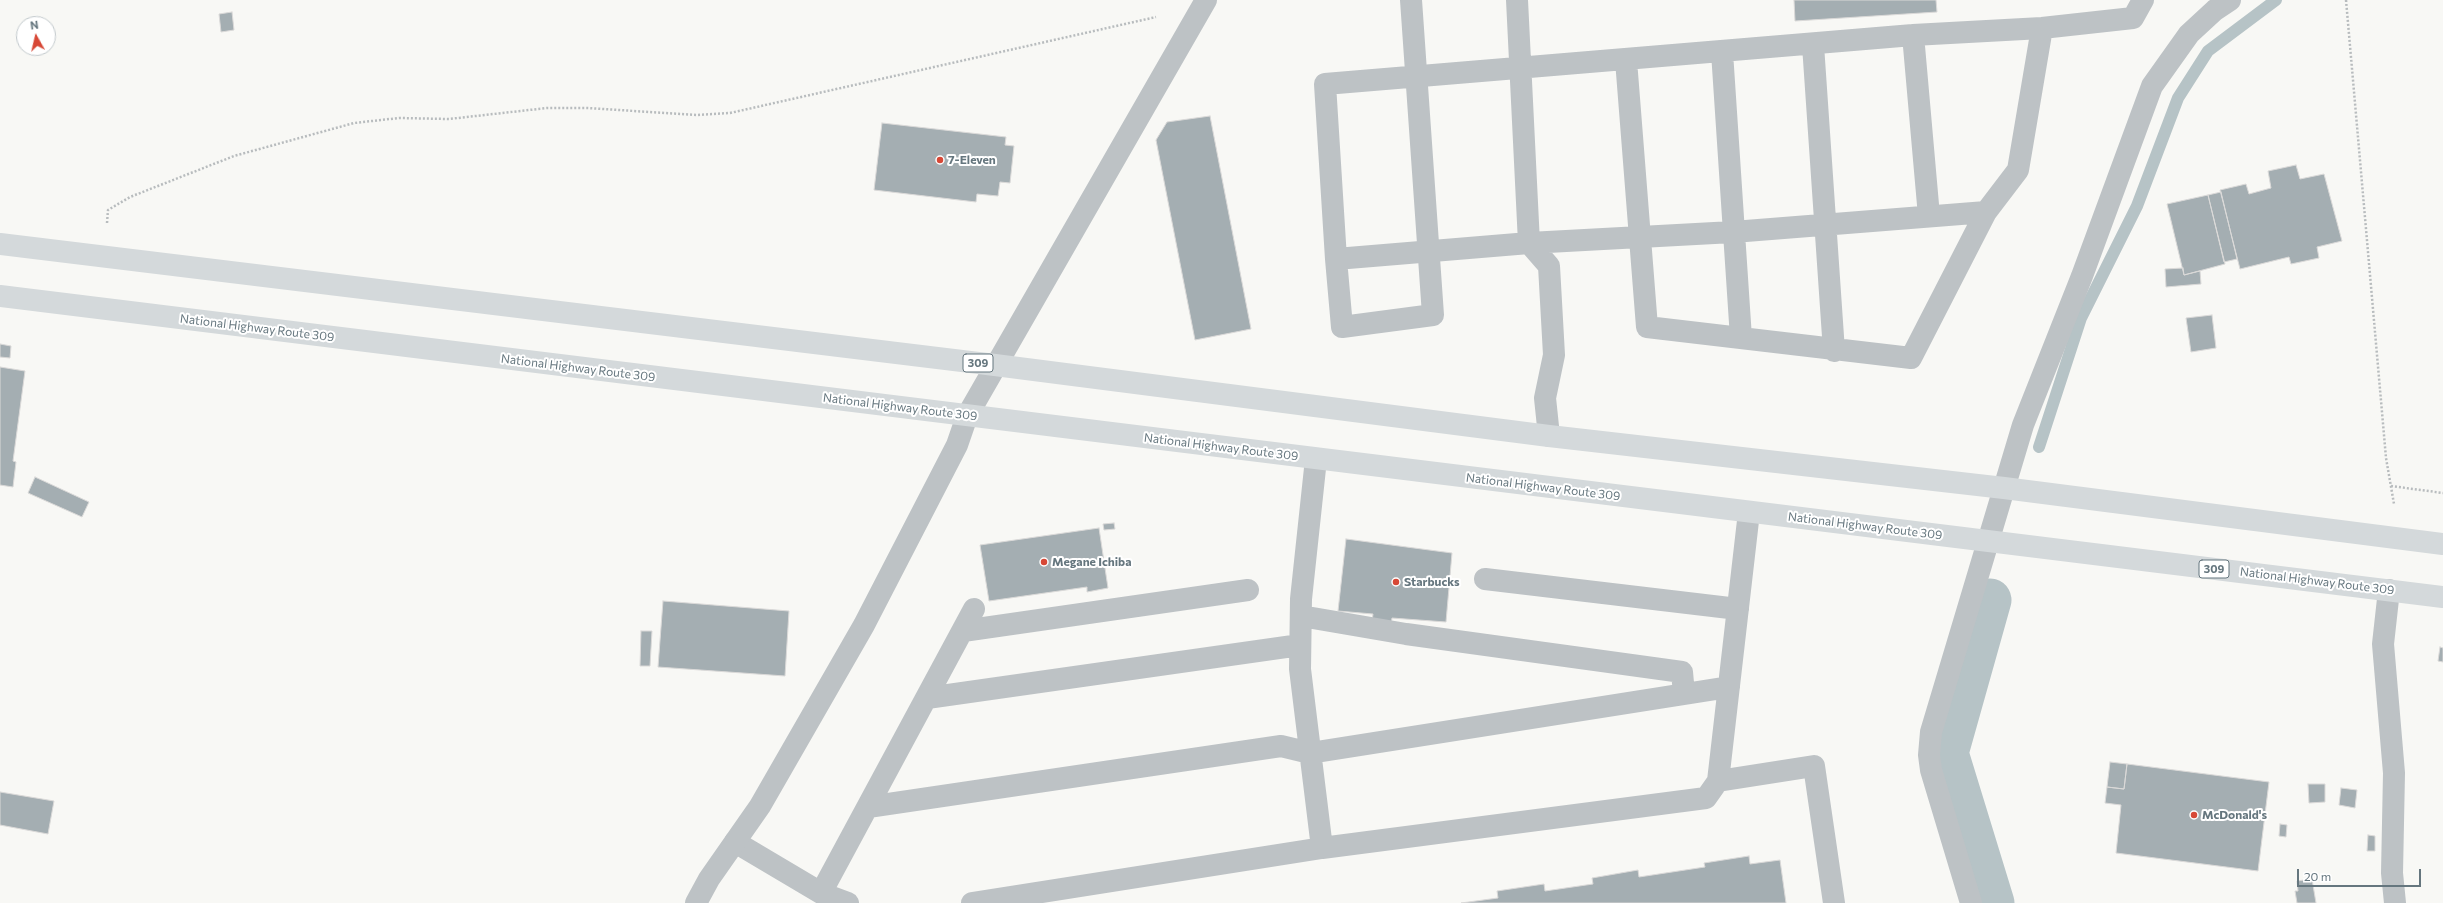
<!DOCTYPE html>
<html>
<head>
<meta charset="utf-8">
<style>
  body { margin:0 }
  #map { position:relative; width:2443px; height:903px; overflow:hidden; background:#f8f8f5; font-family:Commissioner,sans-serif }
  canvas { display:block }
  .north { position:absolute; left:16px; top:16px; width:40px; height:40px; box-sizing:border-box; background:#fff; border:1px solid #c1c8cb; border-radius:50%; rotate:352deg; font-size:11px; font-weight:700; line-height:16px; text-align:center; color:#65767e }
  .north::after { content:''; display:block; margin:auto; width:14px; height:18px; background:#d74836; clip-path:polygon(50% 0,100% 100%,50% 72%,0 100%) }
  .scale { position:absolute; left:2297px; top:869px; width:124px; height:18px; box-sizing:border-box; border:2px solid #65767e; border-top:0; padding-left:5px; font-size:12px; line-height:14px; white-space:nowrap; color:#65767e; -webkit-text-stroke:3px #fff; paint-order:stroke }
</style>
</head>
<body>
<div id="map">
<canvas width="2443" height="903"></canvas>
<div class="north">N</div>
<div class="scale">20 m</div>
</div>
<script>
const context = document.querySelector('canvas').getContext('2d');
context.lineJoin = 'round';
function shape(rows) {
  const path = new Path2D();
  for (const r of rows) {
    path.moveTo(r[0], r[1]);
    for (let i = 2; i < r.length; i += 2) path.lineTo(r[i], r[i + 1]);
  }
  return path;
}
function strokePath(path, color, width, dash) {
  context.strokeStyle = color;
  context.lineWidth = width;
  context.lineCap = dash ? 'butt' : 'round';
  context.setLineDash(dash || []);
  context.stroke(path);
}
function fill(path, color) {
  context.fillStyle = color;
  context.fill(path, 'evenodd');
}
function drawText(font, color, halo, rows, align = 'center') {
  context.font = font + ' Commissioner,sans-serif';
  context.lineWidth = 4;
  context.setLineDash([]);
  context.textBaseline = 'middle';
  context.strokeStyle = halo;
  context.fillStyle = color;
  for (const [text, x, y, turn = 0] of rows) {
    context.save();
    context.translate(x, y);
    context.rotate((+turn || 0) * Math.PI / 180);
    context.textAlign = isNaN(turn) ? turn : align;
    if (halo) context.strokeText(text, 0, 0);
    context.fillText(text, 0, 0);
    context.restore();
  }
}
strokePath(shape([
  [2039,447,2081,318,2137,206,2178,98,2208,51,2276,0]
]), '#b6c3c6', 12);
strokePath(shape([
  [1990,600,1947,753,1993,903]
]), '#b6c3c6', 43);
const building = shape([
  [1794,0,1936,0,1937,12,1795,21,1794,0],
  [232,12,234,30,221,32,219,14,232,12],
  [1210,116,1251,329,1195,340,1156,140,1167,122,1210,116],
  [882,123,1006,137,1005,145,1014,146,1010,183,1000,182,998,196,977,194,976,202,874,190,882,123],
  [2296,165,2300,179,2324,174,2342,241,2317,247,2319,258,2291,264,2289,257,2240,269,2220,190,2246,184,2249,194,2271,188,2268,171,2296,165],
  [2221,192,2237,259,2224,262,2208,195,2221,192],
  [2208,195,2225,264,2184,275,2167,204,2208,195],
  [2183,268,2184,275,2200,271,2201,284,2166,287,2165,269,2183,268],
  [2212,315,2216,348,2191,352,2186,318,2212,315],
  [0,344,11,346,10,358,0,357,0,344],
  [0,367,25,371,13,461,16,462,13,487,0,485,0,367],
  [35,477,89,502,82,517,28,493,35,477],
  [1114,523,1115,529,1104,530,1103,524,1114,523],
  [1099,528,1108,588,1087,592,1087,587,989,601,980,545,1099,528],
  [1346,539,1452,553,1446,622,1392,618,1389,639,1370,637,1373,614,1338,611,1346,539],
  [663,601,789,611,785,676,658,667,663,601],
  [641,631,652,631,650,666,640,666,641,631],
  [2440,647,2443,648,2443,662,2438,661,2440,647],
  [2110,762,2127,764,2124,789,2107,787,2110,762],
  [2127,764,2269,782,2258,871,2116,853,2121,805,2105,803,2107,787,2124,789,2127,764],
  [2308,784,2325,784,2325,802,2309,803,2308,784],
  [2341,788,2357,790,2355,808,2339,805,2341,788],
  [0,792,54,801,48,834,0,825,0,792],
  [2280,824,2287,825,2286,837,2279,836,2280,824],
  [2368,835,2375,836,2375,851,2367,851,2368,835],
  [1749,856,1750,864,1780,860,1786,903,1461,903,1498,898,1497,891,1544,884,1545,891,1593,884,1592,878,1638,870,1639,877,1705,867,1704,863,1749,856],
  [2312,879,2316,903,2297,903,2295,891,2298,891,2297,881,2312,879]
]);
fill(building, '#a4aeb2');
strokePath(building, '#dad9d8', 1);
strokePath(shape([
  [2346,0,2386,458,2394,504],
  [107,223,108,210,130,197,234,156,354,123,399,118,449,119,547,108,587,108,697,115,730,113,1156,17],
  [2391,486,2443,493]
]), '#b8bcbe', 2.5, [2, 2]);
strokePath(shape([
  [1517,0,1529,243,1549,266,1554,355,1545,398,1549,436],
  [2042,28,2018,170,1986,212,1733,232,1529,243,1336,259,1325,84,1913,35,2042,28,2133,18,2143,0],
  [1913,35,1929,216],
  [1813,45,1834,351],
  [1722,52,1741,338],
  [1626,60,1647,327,1911,358,1986,212],
  [1336,259,1342,327,1433,315,1411,0],
  [1316,459,1301,599,1300,669,1322,848,1706,798,1718,781,1749,512],
  [1485,579,1738,609],
  [1301,616,1406,634,1682,672,1684,694],
  [963,631,1248,590],
  [927,698,1300,645],
  [1718,781,1814,766,1834,903],
  [868,807,1281,746,1310,753,1729,687],
  [735,842,821,893,848,903],
  [821,893,974,609],
  [972,903,1322,848]
]), '#bdc2c5', 22);
strokePath(shape([
  [2389,590,2383,644,2394,773,2392,873,2395,903],
  [696,903,709,879,760,806,864,625,957,445,967,416,1206,0],
  [1971,903,1931,770,1929,755,1931,732,2023,425,2082,276,2152,86,2189,34,2215,10,2230,0]
]), '#bdc2c5', 22);
strokePath(shape([
  [0,244,995,365,1549,436,2004,488,2443,544],
  [0,296,2443,597]
]), '#d4d9db', 22);
for (const [x, y, r, color] of [
  [940,160,4,"#d74836"],
  [1044,562,4,"#d74836"],
  [1396,582,4,"#d74836"],
  [2194,815,4,"#d74836"]
]) {
  const dot = new Path2D();
  dot.arc(x, y, r, 0, 2 * Math.PI);
  context.fillStyle = color;
  context.fill(dot);
  strokePath(dot, '#fff', 1.5);
}
for (const [x, y, w] of [
  [978,363,30],
  [2214,569,30]
]) {
  const box = new Path2D();
  box.roundRect(x - w / 2, y - 9, w, 18, 3);
  context.fillStyle = '#fff';
  context.fill(box);
  strokePath(box, '#65767e', 1);
}
drawText('bold 11px', '#65767e', null, [
  ["309",978,363],
  ["309",2214,569]
]);
drawText('bold 12px', '#65767e', '#fff', [
  ["7-Eleven",948,160],
  ["Megane Ichiba",1052,562],
  ["Starbucks",1404,582],
  ["McDonald's",2202,815]
], 'left');
drawText('12px', '#65767e', '#fff', [
  ["National Highway Route 309",257,328,7],
  ["National Highway Route 309",578,368,7],
  ["National Highway Route 309",900,407,7],
  ["National Highway Route 309",1221,447,7],
  ["National Highway Route 309",1543,487,7],
  ["National Highway Route 309",1865,526,7],
  ["National Highway Route 309",2317,581,7]
]);
</script>
</body>
</html>
